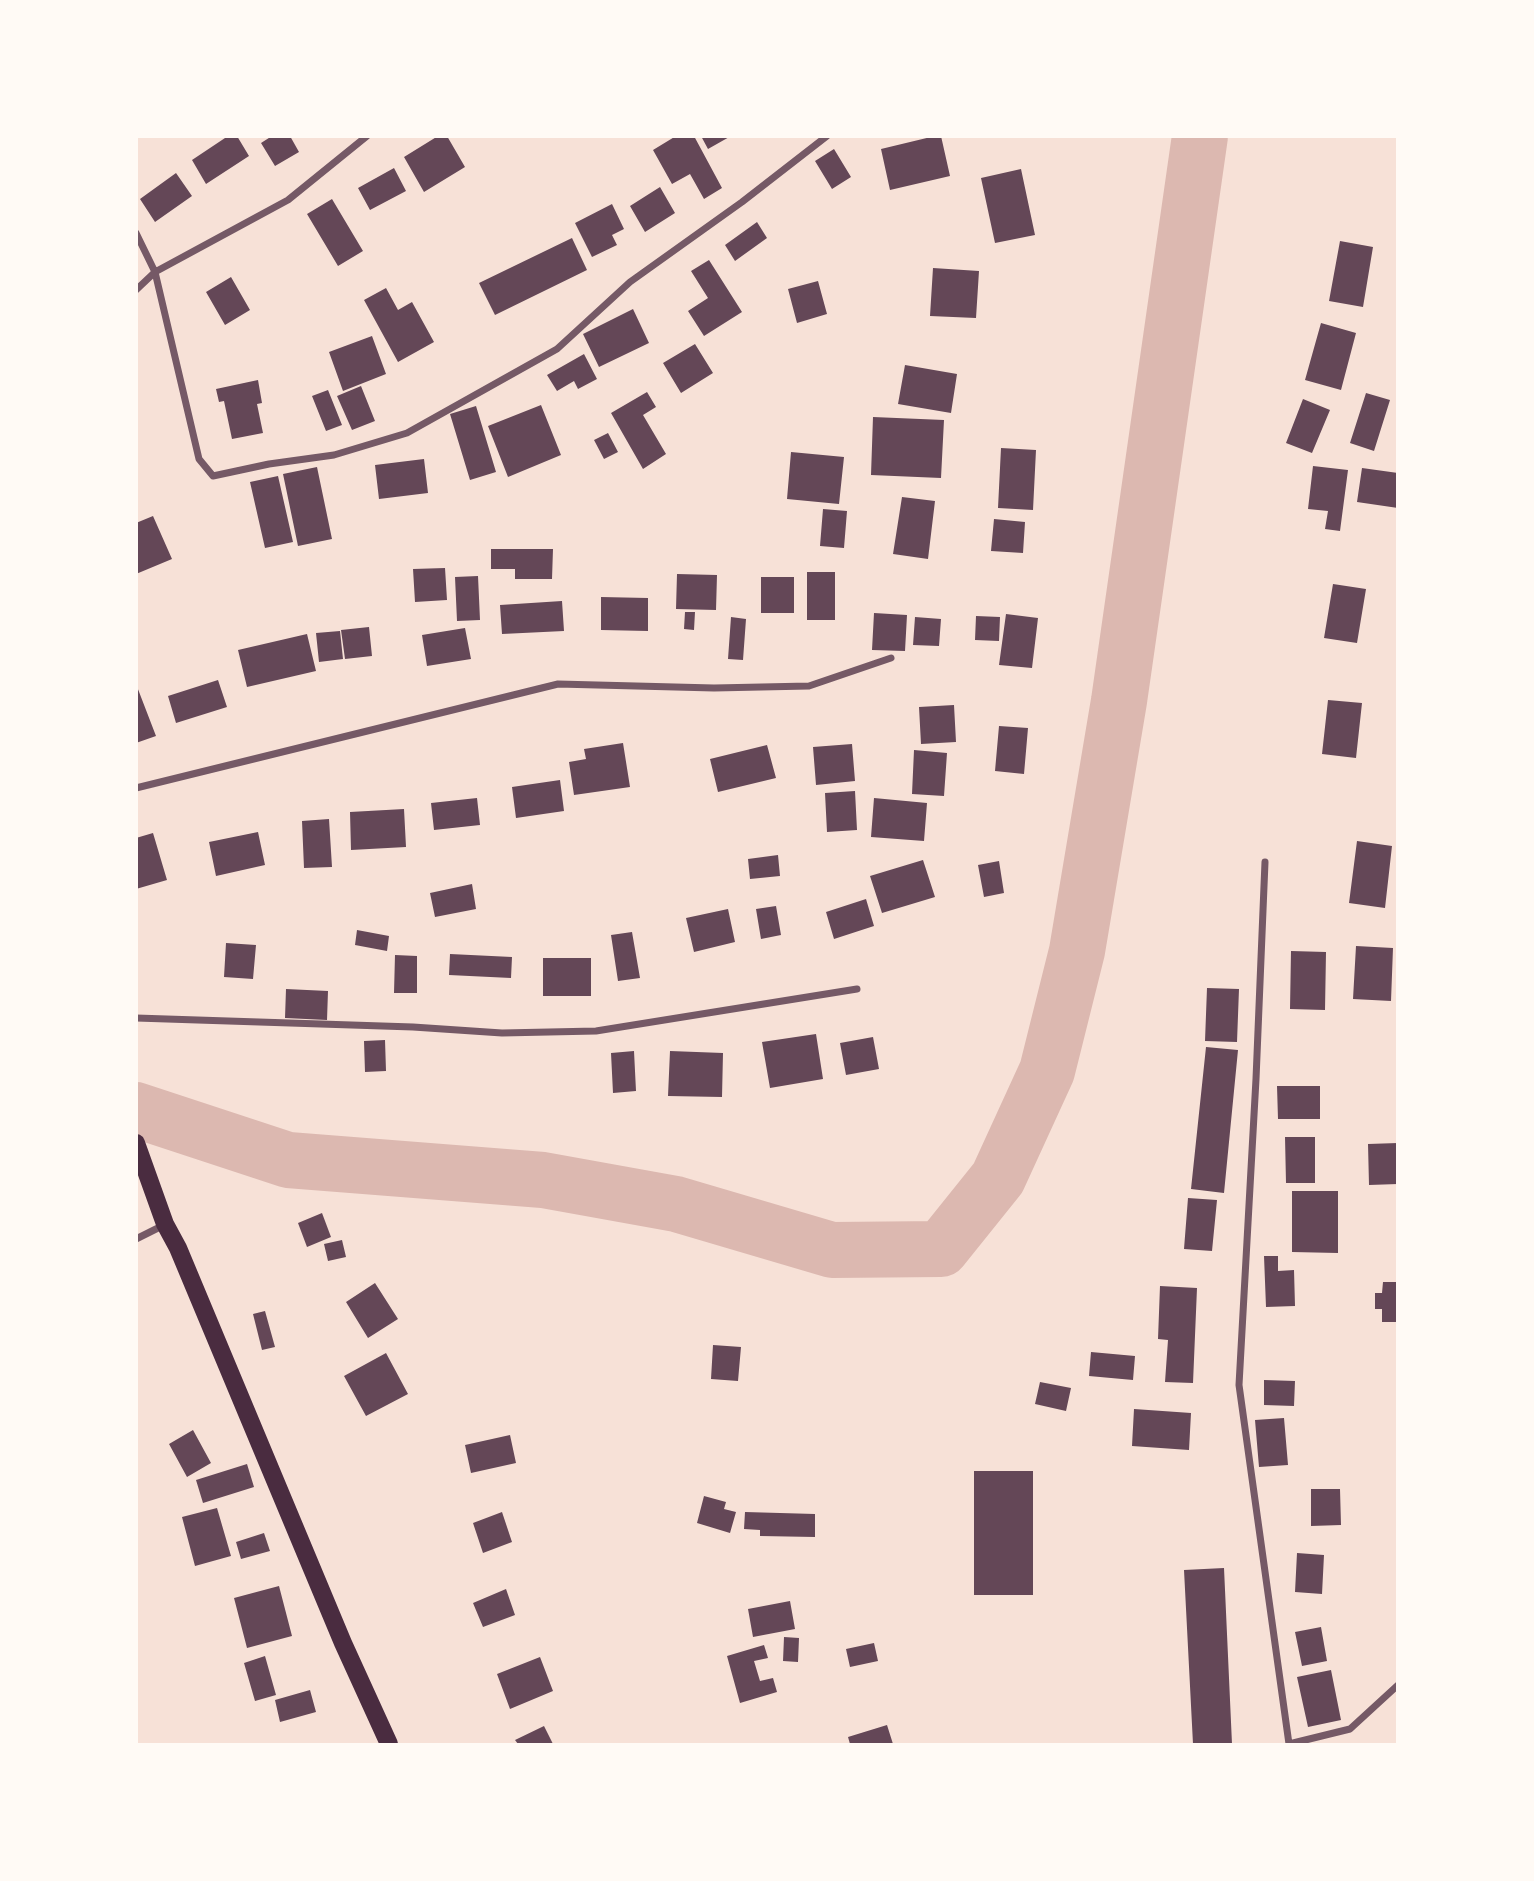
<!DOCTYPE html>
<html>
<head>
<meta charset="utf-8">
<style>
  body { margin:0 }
  #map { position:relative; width:1534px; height:1881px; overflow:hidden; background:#f7e1d7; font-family:"Work Sans",sans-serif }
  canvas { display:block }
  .frame { position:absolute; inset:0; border:138px solid #fffaf5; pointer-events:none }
</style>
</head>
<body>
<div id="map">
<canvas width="1534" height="1881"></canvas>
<div class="frame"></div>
</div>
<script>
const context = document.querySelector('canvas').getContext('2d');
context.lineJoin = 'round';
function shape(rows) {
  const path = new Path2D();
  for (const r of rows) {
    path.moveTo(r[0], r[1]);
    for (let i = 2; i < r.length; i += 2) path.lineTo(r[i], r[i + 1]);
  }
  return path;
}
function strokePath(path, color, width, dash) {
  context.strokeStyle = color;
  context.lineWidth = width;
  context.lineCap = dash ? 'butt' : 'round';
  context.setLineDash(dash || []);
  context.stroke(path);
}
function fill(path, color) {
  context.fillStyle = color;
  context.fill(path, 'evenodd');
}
strokePath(shape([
  [136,1110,288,1160,543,1180,676,1204,832,1250,941,1249,998,1178,1047,1071,1077,951,1119,701,1200,136]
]), '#dcb8b0', 56);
fill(shape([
  [228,136,237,136,249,156,206,184,192,160],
  [272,136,290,136,299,152,275,166,261,143],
  [438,136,447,136,465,167,424,192,404,157],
  [676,136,694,136,722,188,704,199,690,174,672,184,653,150],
  [701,136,731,136,708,149],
  [935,136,941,136,950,176,890,190,881,149],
  [834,149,851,177,832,189,815,161],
  [394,168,406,191,370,210,358,188],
  [1021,169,1035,235,995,243,981,178],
  [176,173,192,196,155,222,140,199],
  [660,187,675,213,645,232,630,206],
  [332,199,363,251,338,266,307,214],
  [612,204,624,229,612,235,617,245,592,257,575,223],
  [757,222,767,238,735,261,725,245],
  [572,238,587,270,495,315,479,283],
  [1340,241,1373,247,1363,307,1329,301],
  [709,260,742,312,704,336,688,311,708,298,691,271],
  [933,268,979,271,976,318,930,316],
  [231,277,250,310,225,325,206,292],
  [818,281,827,314,797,323,788,289],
  [386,288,398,310,412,302,434,342,398,362,364,300],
  [633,309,649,343,599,367,583,334],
  [1321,323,1356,333,1341,390,1305,380],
  [372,336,386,374,343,391,329,352],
  [695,344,713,373,681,393,663,363],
  [584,354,597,379,578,389,574,381,557,391,547,375],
  [905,365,957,374,951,413,898,404],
  [258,380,262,403,257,404,263,433,232,439,224,401,219,402,216,389],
  [361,386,375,421,352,430,337,396],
  [328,390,342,425,326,431,312,396],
  [647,392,656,407,643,415,666,454,643,469,611,413],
  [1366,393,1390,400,1374,451,1350,443],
  [1303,399,1330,410,1312,453,1286,443],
  [541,405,561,455,508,477,488,426],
  [476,406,496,472,470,480,450,414],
  [873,417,944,420,941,478,871,475],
  [608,433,618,452,604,459,594,440],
  [1001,448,1036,450,1033,510,998,508],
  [791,452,844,457,839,504,787,499],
  [424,459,428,493,379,499,375,465],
  [1313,466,1348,470,1340,531,1325,529,1328,511,1308,509],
  [317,467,332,539,298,546,283,474],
  [1362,468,1398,473,1398,508,1357,502],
  [278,476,293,542,265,548,250,482],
  [902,497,935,501,928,559,893,554],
  [823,509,847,511,844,548,820,546],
  [153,516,172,559,136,574,136,523],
  [994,519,1025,522,1023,553,991,551],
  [491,549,553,549,552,579,515,579,515,569,491,569],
  [445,568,447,600,415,602,413,569],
  [807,572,835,572,835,620,807,620],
  [677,574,717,575,716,610,676,609],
  [478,576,480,620,457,621,455,577],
  [761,577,794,577,794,613,761,613],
  [1333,584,1366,589,1357,643,1324,638],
  [601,597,648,598,648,631,601,630],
  [562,601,564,631,502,634,500,605],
  [685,612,695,612,694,630,684,629],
  [874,613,907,615,905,651,872,650],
  [1006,614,1038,618,1032,668,999,665],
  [976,616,1000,617,999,641,975,640],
  [731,617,746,619,743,660,728,659],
  [915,617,941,619,939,646,913,645],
  [369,627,372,656,345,659,341,630],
  [465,628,471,659,427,666,422,635],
  [340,631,343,659,319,662,316,633],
  [307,634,316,671,247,687,238,650],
  [218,680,227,707,176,723,168,696],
  [136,684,156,736,136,743],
  [1328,700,1362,703,1356,758,1322,754],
  [954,705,956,742,921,744,919,707],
  [999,726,1028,728,1024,774,995,771],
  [623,743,630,787,574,795,569,762,586,759,584,749],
  [852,744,855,781,816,785,813,747],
  [767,745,776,778,718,792,710,759],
  [914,750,947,753,944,796,912,794],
  [560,780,564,811,516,818,512,787],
  [855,791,857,830,827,832,825,793],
  [477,798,480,825,434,830,431,803],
  [874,798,927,803,924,841,871,837],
  [404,809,406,847,351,850,350,812],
  [329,819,332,867,304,868,302,821],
  [258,832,265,865,216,876,209,842],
  [153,833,167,880,136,889,136,838],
  [1357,841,1392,846,1385,908,1349,903],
  [778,855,780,876,750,879,748,859],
  [923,860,935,897,882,913,870,876],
  [999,861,1004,893,984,897,978,865],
  [472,884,476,909,435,917,430,893],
  [866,899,874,926,834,939,826,912],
  [776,906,781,935,761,939,756,909],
  [728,909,735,942,694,952,686,918],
  [357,930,389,936,387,951,355,945],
  [632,932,640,978,618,981,611,935],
  [226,943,256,945,253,979,224,977],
  [1356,946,1393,948,1391,1001,1353,999],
  [1291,951,1326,952,1325,1010,1290,1009],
  [450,954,512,957,511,978,449,975],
  [395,955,417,956,417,993,394,993],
  [543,958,591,958,591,996,543,996],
  [1207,988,1239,989,1237,1042,1205,1041],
  [286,989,328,991,327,1020,285,1018],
  [816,1034,823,1079,770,1088,762,1042],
  [873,1037,879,1069,846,1075,840,1043],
  [385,1040,386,1071,365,1072,364,1041],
  [1206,1047,1238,1050,1224,1193,1191,1189],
  [634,1051,636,1091,613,1093,611,1053],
  [670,1051,723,1053,722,1097,668,1096],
  [1277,1086,1320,1086,1320,1119,1278,1119],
  [1285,1137,1315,1137,1315,1183,1286,1183],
  [1398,1143,1398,1184,1369,1185,1368,1144],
  [1292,1191,1338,1191,1338,1253,1292,1252],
  [1188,1198,1217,1200,1212,1251,1184,1249],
  [322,1213,331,1237,307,1247,298,1223],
  [342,1240,346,1257,328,1261,324,1244],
  [1264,1256,1278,1256,1278,1271,1294,1270,1295,1306,1266,1307],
  [1383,1282,1398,1282,1398,1322,1382,1322,1382,1309,1375,1309,1375,1293,1382,1293],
  [375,1283,398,1319,368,1338,346,1302],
  [1160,1286,1197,1288,1193,1383,1165,1382,1168,1340,1158,1339],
  [265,1311,275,1347,262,1350,253,1314],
  [713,1345,741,1347,738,1381,711,1379],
  [1091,1352,1135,1356,1133,1380,1089,1376],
  [386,1353,408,1394,366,1416,344,1376],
  [1264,1380,1295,1381,1294,1406,1264,1405],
  [1040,1382,1071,1388,1066,1411,1035,1404],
  [1134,1409,1191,1413,1189,1450,1132,1446],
  [1284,1418,1288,1465,1259,1467,1255,1420],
  [193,1430,211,1463,187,1477,169,1444],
  [510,1435,516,1463,471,1473,465,1445],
  [247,1464,254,1487,203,1503,196,1480],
  [974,1471,1033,1471,1033,1595,974,1595],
  [1311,1489,1340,1489,1341,1525,1311,1526],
  [704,1496,726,1502,724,1509,736,1512,730,1533,697,1523],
  [217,1508,231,1556,195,1566,182,1517],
  [502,1512,512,1542,483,1553,473,1523],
  [745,1512,815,1514,815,1537,760,1536,760,1530,744,1529],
  [264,1533,270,1551,241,1559,236,1542],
  [1297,1553,1324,1555,1322,1594,1295,1592],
  [1224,1568,1232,1744,1193,1744,1184,1570],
  [279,1586,292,1636,247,1648,234,1598],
  [506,1589,515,1615,483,1627,473,1603],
  [790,1601,795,1629,753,1637,748,1609],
  [1321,1627,1327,1661,1302,1666,1295,1632],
  [784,1637,799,1638,798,1662,783,1661],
  [874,1643,878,1661,850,1667,846,1649],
  [764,1645,768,1658,754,1661,760,1681,773,1678,777,1692,740,1703,727,1656],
  [265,1656,276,1695,255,1701,244,1663],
  [540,1657,553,1691,510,1709,497,1674],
  [1331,1670,1341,1720,1308,1727,1297,1677],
  [310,1690,316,1712,280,1722,275,1700],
  [887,1725,893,1744,850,1744,848,1737],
  [544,1726,553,1744,518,1744,515,1740]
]), '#644757');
strokePath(shape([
  [136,233,155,272,199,459,213,476,269,464,334,455,407,433,557,349,630,282,742,202,827,136],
  [136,290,155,272,288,200,367,136],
  [136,788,558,684,714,688,809,686,891,658],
  [1265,862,1256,1079,1239,1385,1289,1744],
  [136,1018,413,1027,502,1033,596,1031,857,989],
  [136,1239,164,1225],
  [1289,1744,1350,1729,1398,1685]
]), '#755966', 7);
strokePath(shape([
  [136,1143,165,1224,178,1248,343,1643,389,1744]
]), '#4a2c40', 18);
</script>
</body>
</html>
